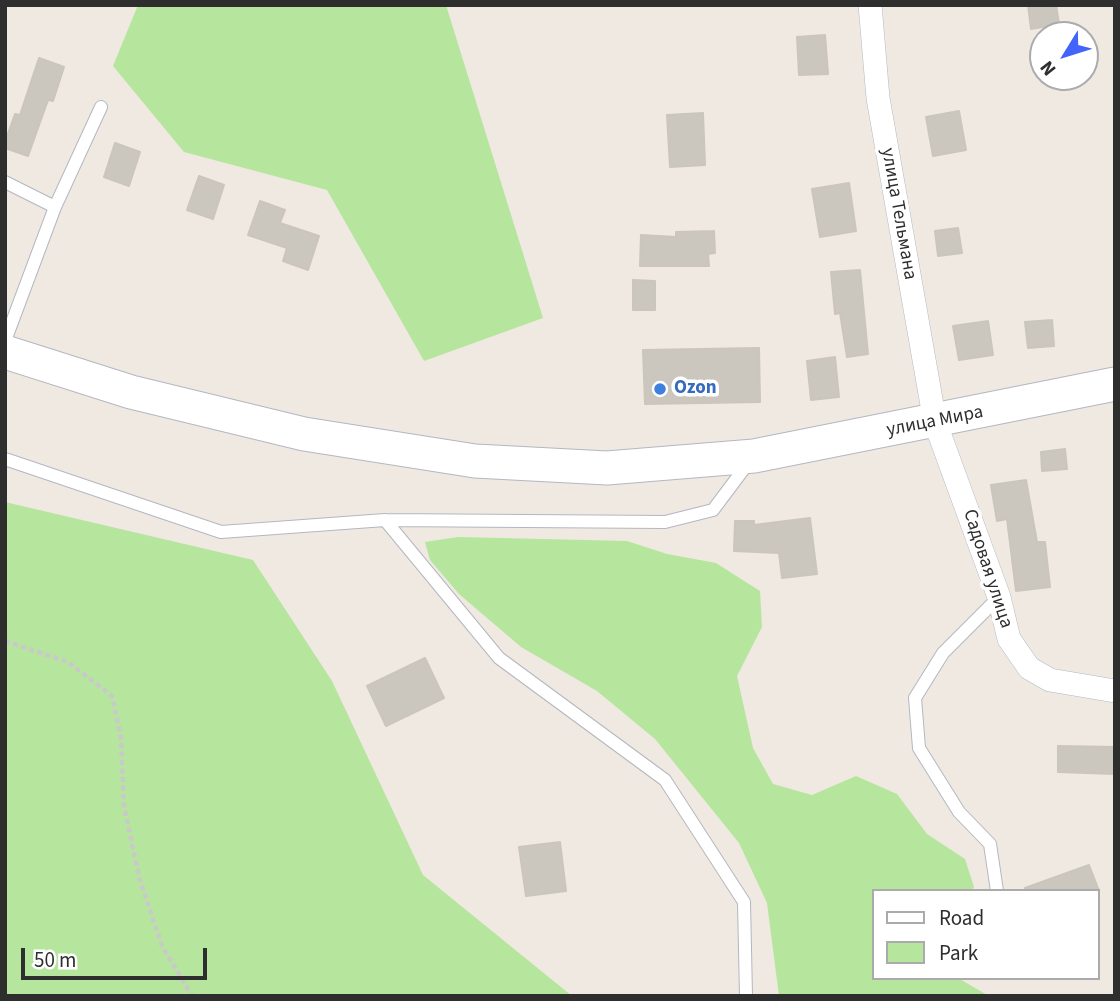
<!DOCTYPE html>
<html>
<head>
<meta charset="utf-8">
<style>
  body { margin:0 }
  #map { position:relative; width:1120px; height:1001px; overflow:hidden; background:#efe9e1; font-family:"Source Sans 3",sans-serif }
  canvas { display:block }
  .frame { position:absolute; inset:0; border:7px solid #2e2e2e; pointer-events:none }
  .legend { position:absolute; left:872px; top:889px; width:228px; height:91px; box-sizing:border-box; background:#fff; border:2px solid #ababab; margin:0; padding:9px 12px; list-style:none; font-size:21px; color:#2e2e2e }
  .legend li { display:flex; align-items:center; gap:14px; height:35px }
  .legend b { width:35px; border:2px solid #ababab }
  .north { position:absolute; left:1029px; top:21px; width:70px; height:70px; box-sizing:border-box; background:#fff; border:2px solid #ababab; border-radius:50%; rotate:232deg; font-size:19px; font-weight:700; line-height:28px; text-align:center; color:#2e2e2e }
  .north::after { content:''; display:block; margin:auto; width:24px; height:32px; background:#4264fb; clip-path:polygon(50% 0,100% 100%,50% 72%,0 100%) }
  .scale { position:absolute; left:21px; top:948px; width:186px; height:32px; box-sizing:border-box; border:4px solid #2e2e2e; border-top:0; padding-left:9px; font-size:21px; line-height:24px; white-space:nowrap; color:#2e2e2e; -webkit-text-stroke:5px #fff; paint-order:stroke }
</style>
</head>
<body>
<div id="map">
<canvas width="1120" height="1001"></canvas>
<div class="frame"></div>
<ul class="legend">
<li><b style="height:9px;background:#fff"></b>Road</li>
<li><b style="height:19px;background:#b6e59e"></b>Park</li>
</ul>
<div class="north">N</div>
<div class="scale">50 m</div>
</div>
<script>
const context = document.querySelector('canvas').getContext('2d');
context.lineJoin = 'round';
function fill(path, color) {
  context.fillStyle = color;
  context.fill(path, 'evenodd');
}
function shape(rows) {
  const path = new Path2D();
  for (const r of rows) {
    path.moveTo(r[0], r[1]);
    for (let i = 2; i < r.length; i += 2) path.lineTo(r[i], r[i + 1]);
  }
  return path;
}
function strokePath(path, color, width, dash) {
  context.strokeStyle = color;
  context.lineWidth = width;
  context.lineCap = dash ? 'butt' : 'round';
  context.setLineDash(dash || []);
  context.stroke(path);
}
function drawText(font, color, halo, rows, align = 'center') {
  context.font = font + ' "Source Sans 3",sans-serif';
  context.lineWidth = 7;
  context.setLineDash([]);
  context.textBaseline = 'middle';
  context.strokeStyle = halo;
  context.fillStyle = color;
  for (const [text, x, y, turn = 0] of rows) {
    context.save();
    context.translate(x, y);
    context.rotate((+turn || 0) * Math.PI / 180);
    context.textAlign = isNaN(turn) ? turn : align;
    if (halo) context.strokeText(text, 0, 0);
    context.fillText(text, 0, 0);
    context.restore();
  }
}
fill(shape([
  [138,5,446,5,543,318,424,361,327,190,184,152,113,66],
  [5,502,253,560,332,681,423,875,572,996,5,996],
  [458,537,627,541,667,554,716,563,760,591,762,627,737,676,753,748,773,784,812,795,856,776,897,794,927,834,965,859,974,887,971,891,873,891,873,978,958,978,989,996,779,996,767,903,739,843,655,739,597,691,521,647,459,594,430,560,425,542]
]), '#b6e59e');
const building = shape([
  [1028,5,1056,5,1059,24,1031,29,1028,5],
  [825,35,828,74,799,75,797,37,825,35],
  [39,58,64,67,53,101,48,100,28,156,5,148,5,142,15,114,20,115,39,58],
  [959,111,966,150,933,156,926,117,959,111],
  [703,113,705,165,670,167,667,115,703,113],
  [115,143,140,152,129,186,104,177,115,143],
  [199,176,224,185,213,219,187,210,199,176],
  [849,183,856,231,820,237,812,189,849,183],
  [260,201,285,210,280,223,319,236,308,270,283,261,287,248,248,235,260,201],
  [958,228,962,253,938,256,935,231,958,228],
  [714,231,715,253,708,254,709,266,640,266,641,235,676,237,676,232,714,231],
  [860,270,868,354,847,357,840,313,835,314,831,272,860,270],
  [633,280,655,281,655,310,633,310,633,280],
  [1052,320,1054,346,1028,348,1025,322,1052,320],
  [988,321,993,355,959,360,953,326,988,321],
  [759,348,760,402,645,404,643,350,759,348],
  [835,357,839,397,811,400,807,361,835,357],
  [1065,449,1067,469,1042,471,1041,452,1065,449],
  [1026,480,1037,542,1045,542,1050,587,1016,591,1007,519,997,521,991,485,1026,480],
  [810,518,817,574,782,578,779,553,734,551,735,521,754,521,754,525,810,518],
  [425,658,444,698,386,726,367,686,425,658],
  [1058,746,1115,747,1115,774,1058,772,1058,746],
  [560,842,566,891,526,896,519,847,560,842],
  [1089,865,1099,891,1025,891,1025,888,1089,865]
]);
fill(building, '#cbc7bf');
strokePath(building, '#cbc5ba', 2);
const service = shape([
  [5,182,55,207],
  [5,341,55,207,101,107],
  [5,459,221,532,385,520,665,522,713,510,749,462],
  [385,520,499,658,665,780,744,902,746,996],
  [997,891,990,844,959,812,919,748,915,698,943,653,999,597]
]);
const minor = shape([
  [870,5,878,98,935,422,999,597,1009,639,1029,668,1050,680,1115,691]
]);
const secondary = shape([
  [5,352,131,392,304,434,475,461,607,468,754,456,1115,384]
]);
strokePath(service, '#b4b7c1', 14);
strokePath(minor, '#b4b7c1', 24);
strokePath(secondary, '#b4b7c1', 35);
strokePath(shape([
  [5,641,68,662,112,696,121,738,124,806,139,877,162,946,192,996]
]), '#c9c9c9', 4.5, [5, 3.5]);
strokePath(service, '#fff', 12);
strokePath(minor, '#fff', 23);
strokePath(secondary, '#fff', 33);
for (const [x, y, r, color] of [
  [660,389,7,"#3f7fe0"]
]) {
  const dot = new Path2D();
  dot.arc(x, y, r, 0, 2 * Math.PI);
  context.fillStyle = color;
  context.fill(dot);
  strokePath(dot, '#fff', 2.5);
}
drawText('19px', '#2e2e2e', '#fff', [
  ["улица Тельмана",898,214,80],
  ["улица Мира",935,422,-11],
  ["Садовая улица",987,569,72]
]);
drawText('bold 19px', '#366cbe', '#fff', [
  ["Ozon",674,389]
], 'left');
</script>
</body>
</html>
